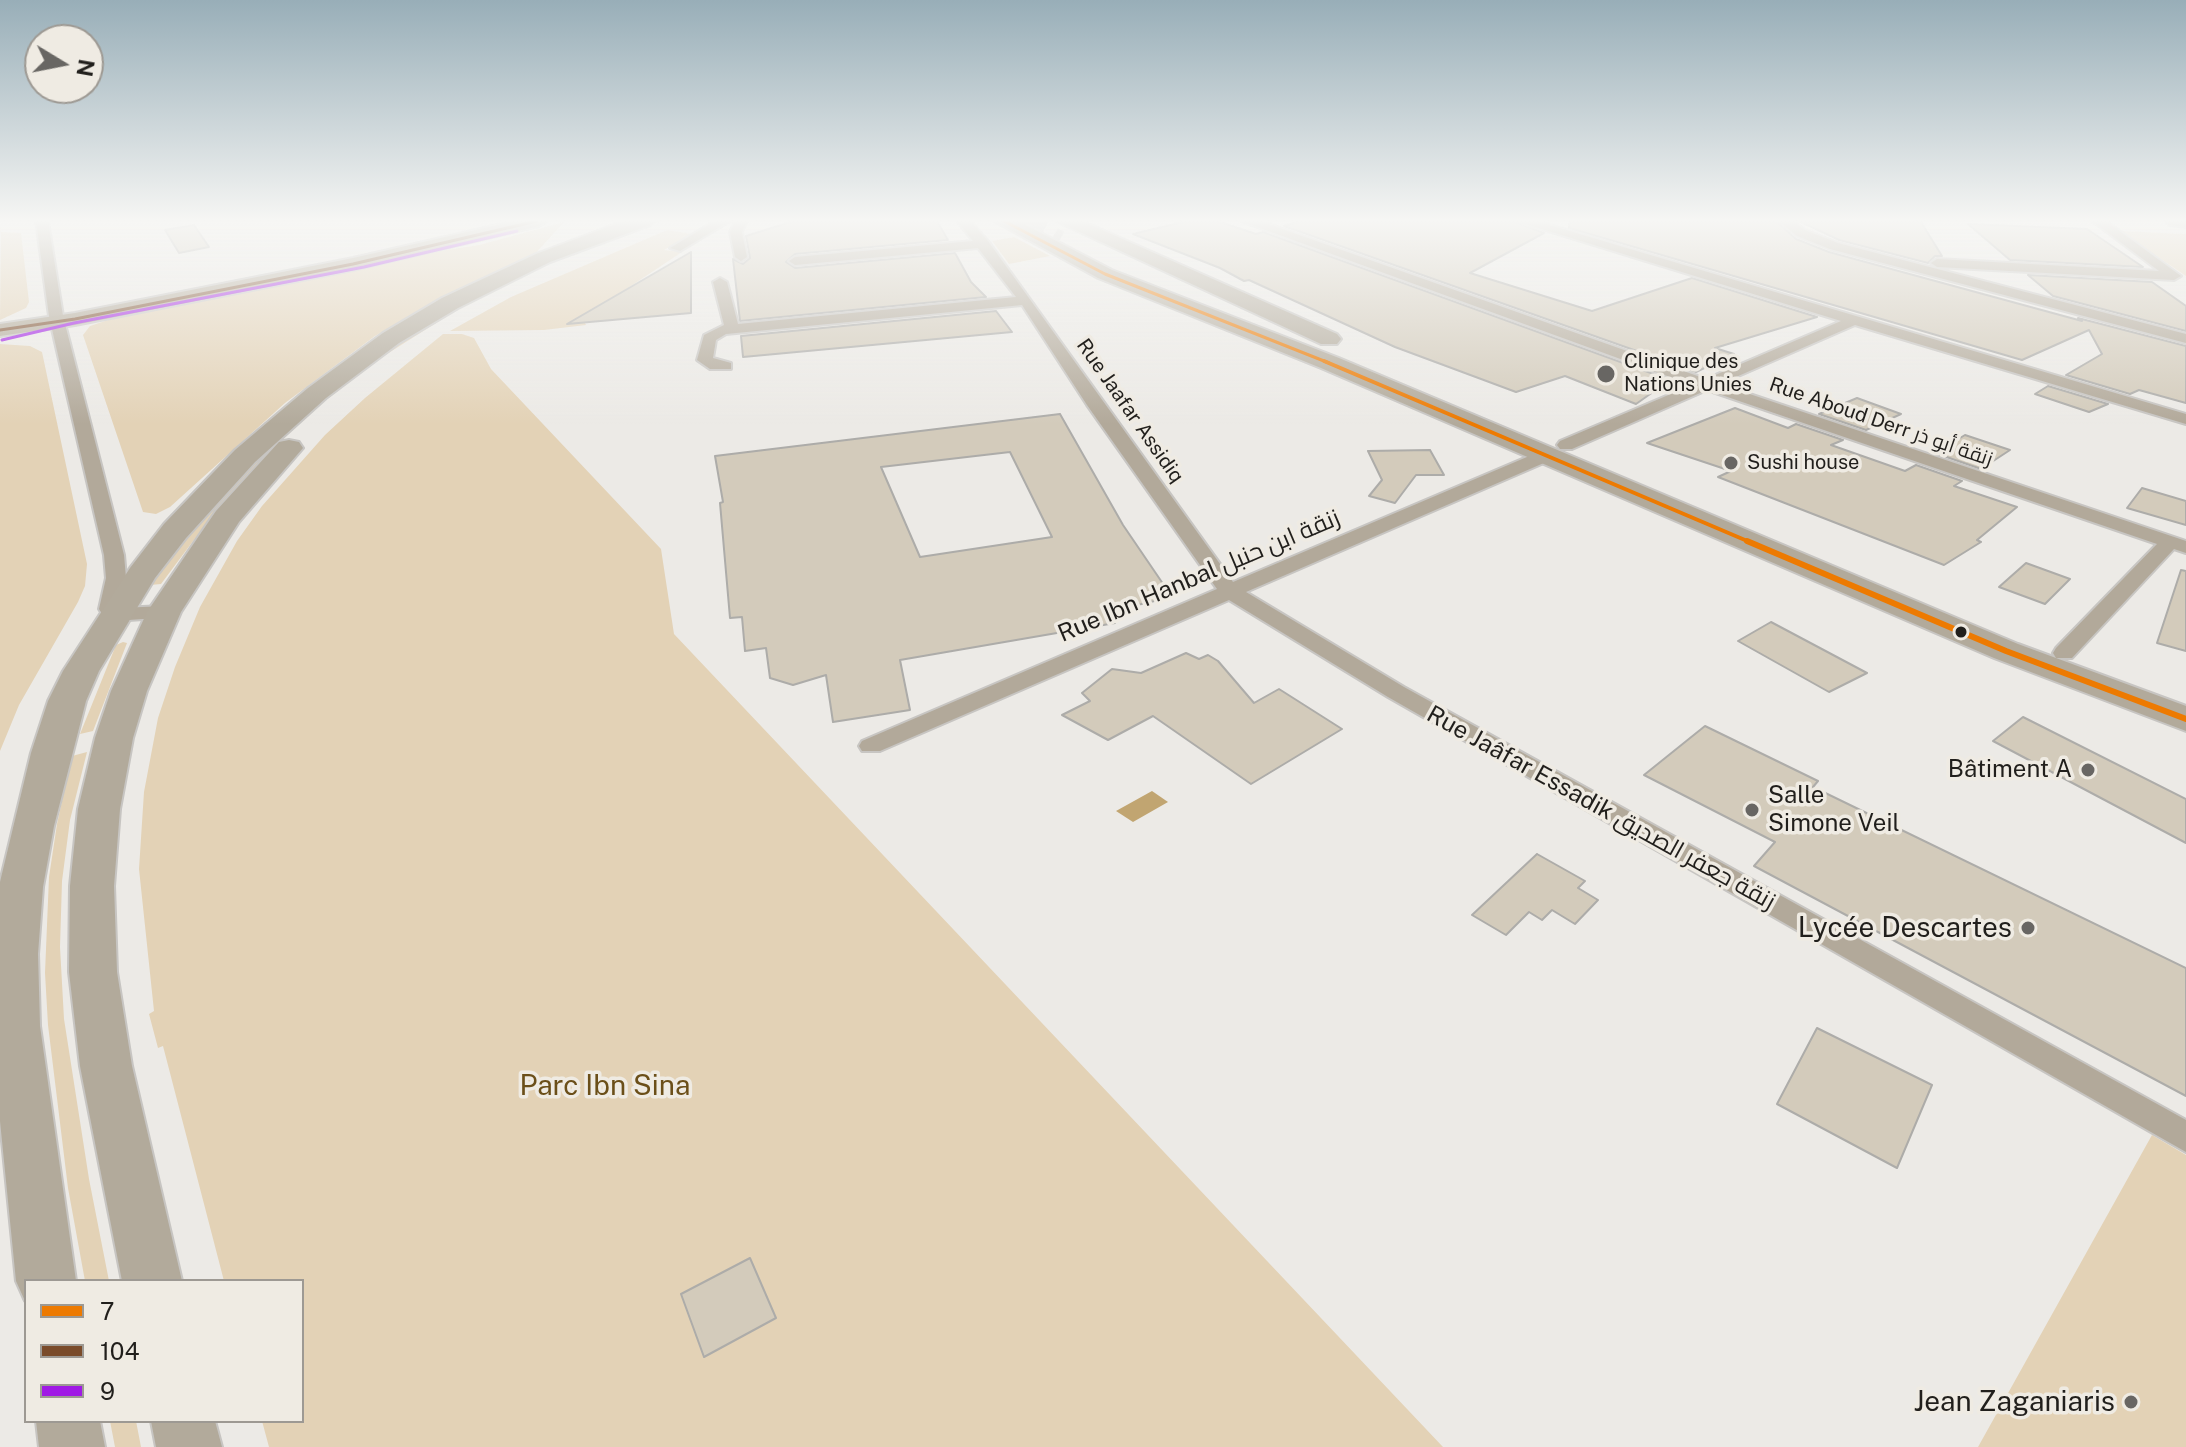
<!DOCTYPE html>
<html>
<head>
<meta charset="utf-8">
<style>
  body { margin:0 }
  #map { position:relative; width:2186px; height:1447px; overflow:hidden; background:#eceae6; font-family:"Public Sans",sans-serif }
  canvas { display:block }
  .legend { position:absolute; left:24px; top:1279px; width:280px; height:144px; box-sizing:border-box; background:#efebe3; border:2px solid #9d9993; margin:0; padding:10px 14px; list-style:none; font-size:24px; color:#211f1c }
  .legend li { display:flex; align-items:center; gap:16px; height:40px }
  .legend b { width:40px; border:2px solid #9d9993 }
  .north { position:absolute; left:24px; top:24px; width:80px; height:80px; box-sizing:border-box; background:#efebe3; border:2px solid #9d9993; border-radius:50%; rotate:100deg; font-size:22px; font-weight:700; line-height:32px; text-align:center; color:#211f1c }
  .north::after { content:''; display:block; margin:auto; width:28px; height:36px; background:#686663; clip-path:polygon(50% 0,100% 100%,50% 72%,0 100%) }
</style>
</head>
<body>
<div id="map">
<canvas width="2186" height="1447"></canvas>
<ul class="legend">
<li><b style="height:10px;background:#ed7a01"></b>7</li>
<li><b style="height:10px;background:#7a4b2a"></b>104</li>
<li><b style="height:10px;background:#a019e5"></b>9</li>
</ul>
<div class="north">N</div>
</div>
<script>
const context = document.querySelector('canvas').getContext('2d');
context.lineJoin = 'round';
function fill(path, color) {
  context.fillStyle = color;
  context.fill(path, 'evenodd');
}
function shape(rows) {
  const path = new Path2D();
  for (const r of rows) {
    path.moveTo(r[0], r[1]);
    for (let i = 2; i < r.length; i += 2) path.lineTo(r[i], r[i + 1]);
  }
  return path;
}
function strokePath(path, color, width, dash) {
  context.strokeStyle = color;
  context.lineWidth = width;
  context.lineCap = dash ? 'butt' : 'round';
  context.setLineDash(dash || []);
  context.stroke(path);
}
function drawText(font, color, halo, rows, align = 'center') {
  context.font = font + ' "Public Sans",Cairo,sans-serif';
  context.lineWidth = 7;
  context.setLineDash([]);
  context.textBaseline = 'middle';
  context.strokeStyle = halo;
  context.fillStyle = color;
  for (const [text, x, y, turn = 0] of rows) {
    context.save();
    context.translate(x, y);
    context.rotate((+turn || 0) * Math.PI / 180);
    context.textAlign = isNaN(turn) ? turn : align;
    if (halo) context.strokeText(text, 0, 0);
    context.fillText(text, 0, 0);
    context.restore();
  }
}
fill(shape([
  [1,221,1,232,21,233,29,302,26,308,0,320],
  [653,221,661,221,543,265,482,294,379,359,323,402,269,452,217,509,161,584,150,585,184,539,235,480,301,416,373,358,467,298,596,242],
  [564,222,534,255,452,292,375,336,285,403,170,507,156,514,143,512,83,335,90,326,114,318,420,254,479,245],
  [667,230,692,234,664,250,682,252,583,318,586,325,544,330,450,331,511,297],
  [2119,231,2186,234,2186,276],
  [1014,237,1050,256,1009,264,992,241],
  [443,334,462,334,474,338,491,369,661,549,674,634,1443,1447,269,1447,262,1421,302,1421,302,1281,224,1281,163,1046,158,1048,149,1014,154,1011,139,869,144,792,158,718,175,667,200,607,237,541,262,506,325,435,365,398],
  [0,344,30,346,42,352,87,564,85,586,78,602,19,705,0,751],
  [123,642,127,643,93,731,80,734,116,645],
  [87,752,70,820,62,881,60,947,64,1019,89,1179,109,1281,85,1281,68,1188,48,1025,45,973,49,877,57,824,72,756],
  [2152,1135,2186,1155,2186,1447,1978,1447],
  [110,1421,136,1421,141,1447,115,1447]
]), '#e3d2b6');
fill(shape([
  [1152,791,1168,802,1133,822,1116,811]
]), '#c1a571');
const building = shape([
  [794,221,937,221,948,240,795,254,786,262,795,268,955,253,971,282,986,297,740,321,733,259,743,264,750,258,746,236,794,221],
  [1187,221,1217,221,1256,234,1263,232,1670,380,1636,404,1565,376,1516,392,1395,347,1249,280,1244,281,1220,268,1133,234,1187,221],
  [1301,221,1513,221,1544,233,1470,273,1592,311,1692,278,1817,317,1715,348,1734,354,1696,372,1284,226,1301,221],
  [1570,221,1776,221,1796,239,1829,252,2082,321,2078,318,2186,346,2186,403,2139,390,2130,394,2066,375,2102,354,2089,330,2022,360,1569,228,1570,221],
  [1799,221,1921,222,1942,256,1935,256,1928,263,1839,240,1799,221],
  [1968,224,2087,229,2143,267,2010,260,1968,224],
  [194,225,209,247,179,253,165,230,194,225],
  [691,252,691,313,567,324,691,252],
  [2028,275,2152,282,2186,306,2186,331,2053,296,2028,275],
  [996,311,1012,332,743,357,741,336,996,311],
  [2048,386,2108,404,2089,412,2035,394,2048,386],
  [1857,398,1901,414,1866,430,1819,414,1857,398],
  [1735,408,1788,428,1796,424,1843,440,1831,445,1905,471,1916,465,1962,481,1954,486,2017,507,1977,540,1981,542,1944,565,1718,477,1731,471,1647,443,1735,408],
  [1060,414,1123,525,1172,597,1107,612,1115,623,900,660,910,710,833,722,826,675,793,685,770,678,766,648,745,651,742,617,730,618,720,503,723,502,715,456,1060,414],
  [1010,452,1052,537,920,557,881,467,1010,452],
  [1965,435,2010,450,1981,469,1935,453,1965,435],
  [1430,450,1444,475,1416,475,1395,503,1369,496,1382,480,1368,451,1430,450],
  [2142,488,2186,501,2186,525,2127,508,2142,488],
  [2026,563,2070,579,2045,604,1999,587,2026,563],
  [2181,570,2186,571,2186,651,2157,643,2181,570],
  [1771,622,1867,673,1829,692,1738,641,1771,622],
  [1186,653,1199,659,1208,655,1218,661,1254,703,1279,689,1342,729,1251,784,1153,716,1108,740,1062,715,1090,701,1082,693,1112,669,1141,673,1186,653],
  [2023,717,2186,799,2186,843,1993,741,2023,717],
  [1705,726,1818,781,1813,787,2186,968,2186,1096,1754,866,1775,842,1644,775,1705,726],
  [1537,854,1585,881,1578,888,1598,900,1575,924,1552,910,1542,920,1529,912,1506,935,1472,915,1537,854],
  [1817,1028,1932,1085,1897,1168,1777,1104,1817,1028],
  [750,1258,776,1318,704,1357,681,1294,750,1258]
]);
fill(building, '#d3cbbb');
strokePath(building, '#adaca9', 2);
strokePath(shape([
  [1025,221,1059,241]
]), '#c3c1be', 21, [21, 11]);
const street = shape([
  [36,221,48,221,63,316,124,555,126,578,121,608,164,606,172,607,175,612,172,617,114,621,106,620,99,609,106,578,104,555,49,316,36,221],
  [715,221,730,221,680,251,670,248,715,221],
  [735,221,747,221,742,232,747,257,741,261,735,257,730,232,735,221],
  [957,221,970,221,988,241,1233,582,1541,451,1553,451,1556,455,1553,459,1246,592,1404,687,2186,1120,2186,1152,1388,697,1229,600,880,751,862,751,859,746,862,741,1217,589,1087,405,1022,305,726,334,716,340,713,358,731,363,731,369,710,369,697,360,704,335,724,325,713,282,720,278,727,282,738,324,1016,297,978,248,795,265,789,261,795,257,973,241,957,221],
  [1241,221,1260,221,1706,379,1841,321,1516,221,1536,221,2186,414,2186,424,1855,325,1720,384,2186,541,2186,553,2174,549,2072,658,2056,658,2053,653,2056,648,2157,544,1707,390,1572,449,1560,449,1557,445,1560,441,1692,385,1241,221],
  [1779,221,1793,221,1805,230,1838,243,2186,334,2186,343,1830,249,1797,236,1779,221],
  [2092,221,2106,221,2181,276,2174,280,1937,267,1931,263,1937,259,2159,271,2092,221]
]);
const secondary = shape([
  [515,221,547,221,539,226,353,270,75,325,0,336,0,324,75,313,353,258,515,221],
  [2167,221,2186,221,2186,227,2169,225,2167,221]
]);
const primary = shape([
  [624,221,652,221,650,225,550,262,458,308,399,343,326,398,255,462,186,538,155,578,99,671,86,701,54,826,43,887,38,954,40,1026,76,1281,26,1281,25,1301,16,1281,0,1121,0,882,31,753,48,701,63,671,130,568,164,524,235,450,308,388,383,333,442,298,536,254,624,221],
  [994,221,1018,221,1112,270,1339,358,2018,644,2186,706,2186,731,1994,658,1321,368,1098,278,994,221],
  [1056,221,1082,221,1337,334,1341,339,1337,344,1321,344,1056,221],
  [289,440,299,442,303,448,239,522,181,612,147,691,133,738,120,809,114,886,117,972,132,1066,182,1281,122,1281,80,1066,69,972,70,886,78,809,95,738,111,691,147,612,216,511,279,442,289,440],
  [36,1421,100,1421,105,1447,39,1447,36,1421],
  [151,1421,215,1421,222,1447,156,1447,151,1421]
]);
strokePath(street, '#c7c5c2', 4);
strokePath(secondary, '#c7c5c2', 4);
strokePath(primary, '#c7c5c2', 4);
fill(street, '#b2a99a');
fill(secondary, '#b0a796');
fill(primary, '#b2aa9b');
strokePath(shape([
  [1004,221,1105,274,1329,363]
]), '#ed7a01', 3);
strokePath(shape([
  [1324,361,1752,543]
]), '#ed7a01', 4);
strokePath(shape([
  [1747,541,2006,651,2186,719]
]), '#ed7a01', 6);
strokePath(shape([
  [0,330,75,319,353,264,537,221]
]), '#7a4b2a', 3);
strokePath(shape([
  [2,340,74,323,364,267,517,231]
]), '#a019e5', 3);
const sky = context.createLinearGradient(0, 0, 0, 424);
sky.addColorStop(0, '#98aeb8');
sky.addColorStop(0.52, '#f6f6f4');
sky.addColorStop(1, '#f6f6f400');
context.fillStyle = sky;
context.fillRect(0, 0, 2186, 424);
for (const [x, y, r, color] of [
  [1606,374,10,"#686663"],
  [1731,463,8,"#686663"],
  [1961,632,7,"#211f1c"],
  [2088,770,8,"#686663"],
  [1752,810,8,"#686663"],
  [2028,928,8,"#686663"],
  [2131,1402,8,"#686663"]
]) {
  const dot = new Path2D();
  dot.arc(x, y, r, 0, 2 * Math.PI);
  context.fillStyle = color;
  context.fill(dot);
  strokePath(dot, '#efebe3', 3);
}
drawText('20px', '#211f1c', '#efebe3', [
  ["Clinique des",1624,362],
  ["Nations Unies",1624,385],
  ["Sushi house",1747,463]
], 'left');
drawText('20px', '#211f1c', '#efebe3', [
  ["Rue Jaafar Assidiq",1130,411,55],
  ["Rue Aboud Derr زنقة أبو ذر",1881,422,19]
]);
drawText('24px', '#211f1c', '#efebe3', [
  ["Rue Ibn Hanbal زنقة ابن حنبل",1199,576,-23],
  ["Rue Jaâfar Essadik زنقة جعفر الصديق",1601,808,29]
]);
drawText('24px', '#211f1c', '#efebe3', [
  ["Bâtiment A",2072,770],
  ["Salle",1768,796,"left"],
  ["Simone Veil",1768,824,"left"]
], 'right');
drawText('28px', '#211f1c', '#efebe3', [
  ["Lycée Descartes",2012,928],
  ["Jean Zaganiaris",2115,1402]
], 'right');
drawText('28px', '#6b4f19', '#efebe3', [
  ["Parc Ibn Sina",605,1086]
]);
</script>
</body>
</html>
